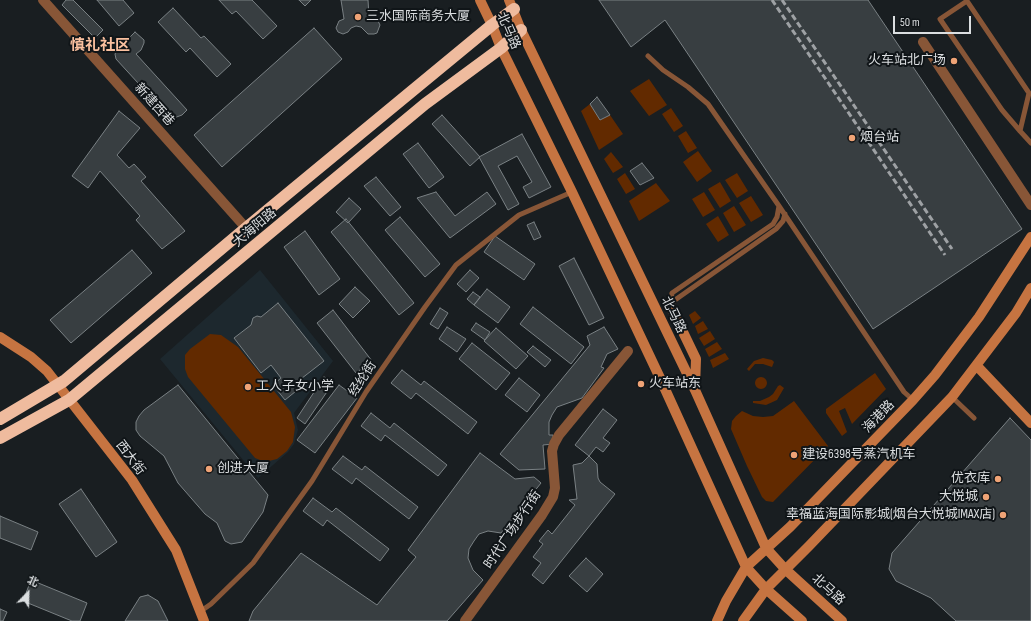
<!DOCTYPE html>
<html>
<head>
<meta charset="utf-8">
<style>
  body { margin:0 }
  #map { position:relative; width:1031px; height:621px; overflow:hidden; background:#191e21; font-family:"Sofia Sans Condensed","Noto Sans SC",sans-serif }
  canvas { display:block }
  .north { position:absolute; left:8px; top:573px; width:40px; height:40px; -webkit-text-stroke:3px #101518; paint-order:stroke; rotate:23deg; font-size:11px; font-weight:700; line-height:16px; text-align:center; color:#dbdee0 }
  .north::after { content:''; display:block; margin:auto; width:14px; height:18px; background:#dbdee0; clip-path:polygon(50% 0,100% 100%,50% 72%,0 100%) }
  .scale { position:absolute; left:893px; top:16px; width:78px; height:18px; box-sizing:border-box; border:2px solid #dbdee0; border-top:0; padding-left:5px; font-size:12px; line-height:14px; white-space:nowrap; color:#dbdee0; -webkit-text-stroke:3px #101518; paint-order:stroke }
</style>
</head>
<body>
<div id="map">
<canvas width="1031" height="621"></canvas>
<div class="north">北</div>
<div class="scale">50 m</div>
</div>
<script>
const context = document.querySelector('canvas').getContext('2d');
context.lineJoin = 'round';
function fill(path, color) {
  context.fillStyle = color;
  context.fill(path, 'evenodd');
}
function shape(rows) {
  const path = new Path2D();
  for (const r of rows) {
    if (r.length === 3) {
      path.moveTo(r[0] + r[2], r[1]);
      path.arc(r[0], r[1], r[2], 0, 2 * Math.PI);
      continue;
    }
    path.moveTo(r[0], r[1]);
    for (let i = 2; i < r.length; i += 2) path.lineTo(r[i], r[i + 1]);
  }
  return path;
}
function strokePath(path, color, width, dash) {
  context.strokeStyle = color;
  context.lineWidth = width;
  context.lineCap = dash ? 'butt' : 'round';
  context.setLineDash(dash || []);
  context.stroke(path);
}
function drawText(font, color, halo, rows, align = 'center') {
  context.font = font + ' "Sofia Sans Condensed","Noto Sans SC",sans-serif';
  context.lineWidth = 4;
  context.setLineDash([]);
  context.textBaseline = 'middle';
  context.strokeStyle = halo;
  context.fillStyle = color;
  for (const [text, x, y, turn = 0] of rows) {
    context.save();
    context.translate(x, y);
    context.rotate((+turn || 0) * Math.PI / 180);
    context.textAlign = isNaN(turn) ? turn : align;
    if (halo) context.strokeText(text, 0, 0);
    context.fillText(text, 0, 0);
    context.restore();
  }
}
fill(shape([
  [260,270,333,361,294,413,298,430,294,444,288,452,258,478,160,359]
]), '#1d282e');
fill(shape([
  [649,79,667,105,649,116,630,91],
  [590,104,600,120,610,115,623,134,599,150,581,111],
  [671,108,683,126,674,132,662,114],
  [686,131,697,148,688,153,678,136],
  [698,151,712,171,697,182,683,162],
  [611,152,623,167,613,173,604,159],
  [625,173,635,189,626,194,617,179],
  [737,173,748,191,737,198,725,180],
  [720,182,731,201,720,208,708,189],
  [656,183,670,201,639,221,629,201],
  [704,192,715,210,703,217,692,199],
  [751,196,763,215,751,222,739,203],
  [734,206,746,225,734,232,723,213],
  [718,216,729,235,718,242,706,224],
  [695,311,701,318,693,324,689,315],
  [703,321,708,329,698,334,695,326],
  [710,331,715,339,704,346,699,338],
  [210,334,221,335,238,347,291,412,295,427,293,442,287,451,277,459,265,462,255,458,188,377,185,369,185,355,190,349],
  [717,342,722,349,709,357,705,349],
  [725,353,729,359,713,368,710,360],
  [763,358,772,360,774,362,772,367,763,364,755,364,749,371,747,369,754,361],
  [875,373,886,389,852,424,845,408,839,411,847,432,842,436,826,413,826,409],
  [761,383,6],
  [780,385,784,388,777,400,766,405,753,403,753,401,760,401,769,397,773,394,778,386],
  [794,401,828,446,773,502,766,501,762,497,747,466,731,429,732,421,736,416,742,411,753,416,763,417,773,416]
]), '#622a00');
const building = shape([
  [66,0,73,0,103,30,95,38,62,5,66,0],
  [97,0,123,0,134,13,119,26,97,0],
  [219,0,252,0,277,26,263,39,236,11,232,14,219,0],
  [299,0,311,0,305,6,299,0],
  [341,0,368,0,369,16,377,19,380,25,377,33,374,34,368,34,361,27,356,26,351,28,348,32,343,34,338,32,336,28,339,21,344,19,341,0],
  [599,0,868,0,1022,229,873,329,665,20,631,47,599,0],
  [173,8,201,38,204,36,231,64,217,77,190,48,186,52,158,22,173,8],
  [314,28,342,59,222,167,194,135,314,28],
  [135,32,144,40,144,43,141,50,136,54,187,110,182,115,171,119,116,59,115,54,117,50,135,32],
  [597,97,610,115,600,120,590,104,597,97],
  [119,111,140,128,117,155,129,168,134,164,146,177,141,181,185,231,162,249,136,220,140,216,100,171,88,188,72,176,119,111],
  [442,115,480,157,470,166,432,124,442,115],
  [522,134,551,187,529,198,523,187,532,182,517,156,498,166,519,204,508,210,479,157,522,134],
  [418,143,444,177,429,188,403,154,418,143],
  [642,163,654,178,640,185,630,171,642,163],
  [376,177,401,207,390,216,364,186,376,177],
  [436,192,455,216,487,192,496,204,450,238,417,198,436,192],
  [349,198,361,209,348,223,336,212,349,198],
  [400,217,440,264,425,277,385,230,400,217],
  [346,219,414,303,399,315,331,232,346,219],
  [534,222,541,237,534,240,527,225,534,222],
  [305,231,340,279,319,295,284,247,305,231],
  [495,236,535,264,524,280,484,252,495,236],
  [132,250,152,273,71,343,50,320,132,250],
  [574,258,604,318,589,325,559,266,574,258],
  [470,270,479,278,466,292,457,284,470,270],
  [355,287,370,301,353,318,339,304,355,287],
  [487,289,510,307,498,323,474,305,487,289],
  [473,292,480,297,474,305,467,299,473,292],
  [278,303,324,361,297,382,301,387,285,400,273,385,281,378,271,365,261,373,234,338,251,325,253,318,257,316,261,317,278,303],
  [533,307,584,347,571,364,520,324,533,307],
  [440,308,448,313,438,329,430,324,440,308],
  [333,310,372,361,356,373,317,323,333,310],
  [476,323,490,332,485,340,471,330,476,323],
  [447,327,466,339,457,352,439,339,447,327],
  [604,327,618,349,607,354,601,367,604,368,582,398,557,407,552,415,549,422,549,435,553,435,553,444,543,445,545,469,519,470,500,454,590,345,587,336,604,327],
  [496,328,528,356,516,369,484,341,496,328],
  [472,343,510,373,496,390,459,359,472,343],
  [533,346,551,360,545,367,527,352,533,346],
  [402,370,421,385,424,381,477,422,468,434,416,393,411,399,391,383,402,370],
  [324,377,333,383,305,424,297,418,324,377],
  [519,378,540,395,527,412,505,395,519,378],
  [178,385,268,495,263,512,242,542,231,544,225,541,217,523,205,514,178,483,164,456,140,436,136,430,136,422,139,416,144,410,178,385],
  [339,385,357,398,315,453,297,440,339,385],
  [603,409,617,420,603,438,610,443,603,452,596,447,589,456,575,445,603,409],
  [371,413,390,428,394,423,447,465,438,476,385,435,381,441,361,426,371,413],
  [1010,418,1031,440,1031,621,956,621,931,598,896,581,889,569,892,553,1010,418],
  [480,453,515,479,534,477,541,483,501,533,488,531,479,534,474,541,469,549,468,558,473,570,483,580,447,621,249,621,253,611,301,553,377,605,416,557,408,550,480,453],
  [343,456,362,470,365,466,418,507,409,519,356,478,352,484,332,469,343,456],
  [589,456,597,464,598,478,600,482,615,494,543,584,532,575,541,563,533,557,543,544,539,541,548,530,552,534,575,505,569,500,577,499,573,465,582,463,589,456],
  [81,489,117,542,96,557,59,504,81,489],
  [313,498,332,512,336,508,389,549,380,561,327,520,323,526,303,511,313,498],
  [0,516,38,532,31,550,0,538,0,516],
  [586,558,603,574,587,592,569,576,586,558],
  [31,580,87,603,80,621,72,621,23,601,31,580],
  [148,595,158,601,168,621,125,621,140,597,148,595],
  [0,609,7,612,3,621,0,621,0,609]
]);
fill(building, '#383e41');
strokePath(building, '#7a8184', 1);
strokePath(shape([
  [648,56,663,70,688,87,708,104,779,206,904,392,913,400],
  [1020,131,1029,93,967,1,940,19,1002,110,1020,131,1031,143],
  [670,305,672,293,773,224,777,217,779,206],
  [671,305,675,300,776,229,783,221,785,214],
  [952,397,974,418],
  [201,611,211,604,253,563,312,481,366,392,425,307,456,265,519,215,572,192]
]), '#885637', 5);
strokePath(shape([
  [43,0,246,228],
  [923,42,1031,205],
  [465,621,542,515,553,497,555,488,552,451,554,444,559,435,628,351]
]), '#885637', 10);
strokePath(shape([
  [480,0,492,25,501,48,572,192,660,378,746,567,766,589,802,621],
  [509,0,521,30,695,390,766,548,785,569,842,621],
  [670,305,696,359,695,388],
  [0,337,31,357,47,371,132,480,176,550,204,621],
  [977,366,1031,423],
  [717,621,726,601,746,567,790,527,913,400,935,375,979,317,1031,237],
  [743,621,766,589,809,546,952,397,1016,313,1031,288]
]), '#c67441', 10);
strokePath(shape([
  [0,419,64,381,246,228,492,25,514,9],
  [0,438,69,400,425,104,501,48,521,30]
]), '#efbb9e', 12);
strokePath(shape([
  [772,0,945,255],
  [782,0,952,249]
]), '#9ea1a4', 3, [6, 3]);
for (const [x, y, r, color] of [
  [358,17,4,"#efa376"],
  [954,61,4,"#efa376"],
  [852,138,4,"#efa376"],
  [641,384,4,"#efa376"],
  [248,387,4,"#efa376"],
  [794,455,4,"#efa376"],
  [209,469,4,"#efa376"],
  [998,479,4,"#efa376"],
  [986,497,4,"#efa376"],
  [1003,515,4,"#efa376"]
]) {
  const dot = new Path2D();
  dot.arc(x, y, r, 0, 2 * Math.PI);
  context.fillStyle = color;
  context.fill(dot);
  strokePath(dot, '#101518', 1.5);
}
drawText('13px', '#dbdee0', '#101518', [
  ["三水国际商务大厦",366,17],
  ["火车站北广场",946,61,"right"],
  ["烟台站",860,138],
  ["火车站东",649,384],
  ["工人子女小学",256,387],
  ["建设6398号蒸汽机车",802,455],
  ["创进大厦",217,469],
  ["优衣库",990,479,"right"],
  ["大悦城",978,497,"right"],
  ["幸福蓝海国际影城(烟台大悦城IMAX店)",995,515,"right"]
], 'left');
drawText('13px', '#dbdee0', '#101518', [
  ["北马路",508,31,66],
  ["新建西巷",154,105,48],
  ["大海阳路",255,228,-40],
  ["北马路",673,315,64],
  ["经纶街",363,379,-57],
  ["海港路",879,417,-46],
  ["西大街",130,458,53],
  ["时代广场步行街",513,530,-56],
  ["北马路",828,590,42]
]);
drawText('bold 15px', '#fac09f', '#101518', [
  ["慎礼社区",100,46]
]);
</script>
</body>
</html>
